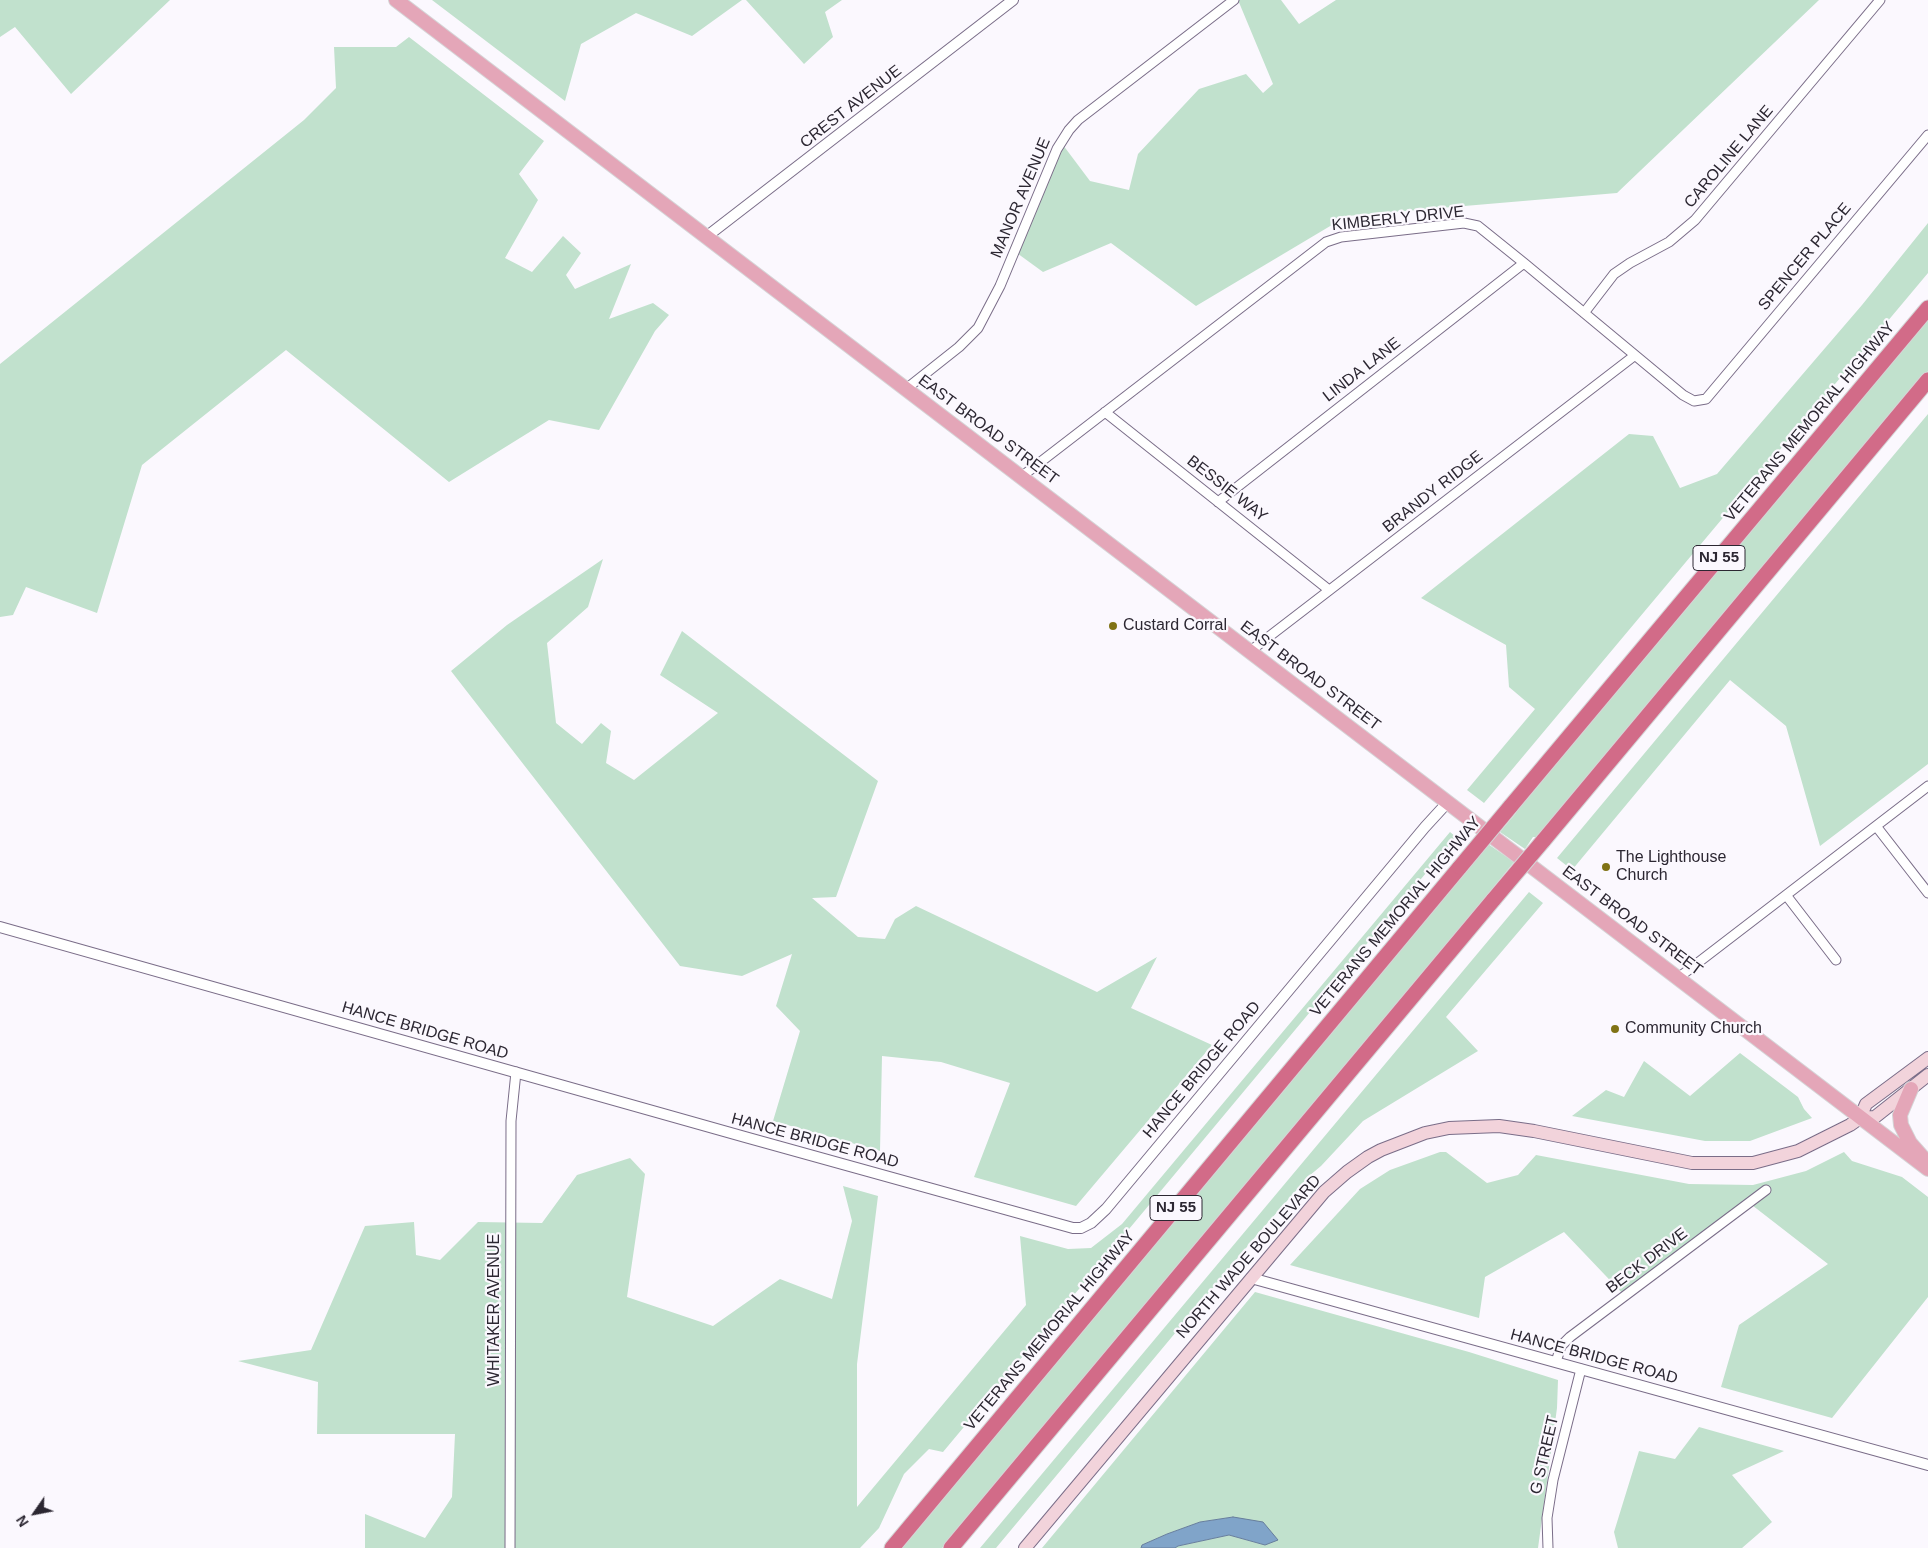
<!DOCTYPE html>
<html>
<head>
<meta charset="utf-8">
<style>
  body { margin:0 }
  #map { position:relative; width:1928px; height:1548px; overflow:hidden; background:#fbf8fe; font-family:Arial,sans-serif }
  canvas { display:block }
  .north { position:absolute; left:10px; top:1488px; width:50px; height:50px; -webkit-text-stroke:4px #fbf8fe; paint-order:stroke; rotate:237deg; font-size:14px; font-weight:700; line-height:20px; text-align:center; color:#2c2732 }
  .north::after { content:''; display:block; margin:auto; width:18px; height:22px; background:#2c2732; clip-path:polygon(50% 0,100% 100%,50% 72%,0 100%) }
</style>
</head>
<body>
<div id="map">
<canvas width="1928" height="1548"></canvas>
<div class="north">N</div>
</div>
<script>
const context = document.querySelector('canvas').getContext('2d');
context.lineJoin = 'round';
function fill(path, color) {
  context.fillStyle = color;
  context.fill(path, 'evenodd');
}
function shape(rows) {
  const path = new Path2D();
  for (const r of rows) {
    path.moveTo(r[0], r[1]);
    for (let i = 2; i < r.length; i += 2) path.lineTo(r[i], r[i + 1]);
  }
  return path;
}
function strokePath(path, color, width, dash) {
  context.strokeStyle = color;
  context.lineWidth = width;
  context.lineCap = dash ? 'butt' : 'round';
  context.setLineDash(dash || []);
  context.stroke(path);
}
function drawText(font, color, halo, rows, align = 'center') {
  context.font = font + ' Arial,sans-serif';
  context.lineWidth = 4.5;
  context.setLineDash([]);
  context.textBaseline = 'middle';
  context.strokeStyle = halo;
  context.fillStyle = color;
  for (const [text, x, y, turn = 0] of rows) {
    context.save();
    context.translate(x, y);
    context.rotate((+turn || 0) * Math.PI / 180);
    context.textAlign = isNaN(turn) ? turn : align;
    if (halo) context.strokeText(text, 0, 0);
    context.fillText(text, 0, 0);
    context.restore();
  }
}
fill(shape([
  [0,0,170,0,71,94,15,27,0,37],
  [432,0,742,0,692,36,636,13,581,44,565,101],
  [746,0,842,0,825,12,833,37,804,64],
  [1238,0,1281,0,1299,24,1336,0,1819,0,1617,193,1347,216,1196,306,1111,243,1043,272,1010,248,1060,141,1090,181,1129,190,1138,154,1199,89,1246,74,1263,93,1273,84],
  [409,37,544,141,519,174,538,200,505,258,532,272,563,236,581,253,566,275,575,289,631,264,609,319,653,303,669,315,655,331,599,430,549,420,449,482,286,350,142,465,97,613,26,587,13,615,0,617,0,364,304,120,336,88,334,47,396,47],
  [1928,223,1928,273,1484,803,1467,790,1535,709,1509,687,1506,645,1421,598,1629,434,1653,436,1680,488,1717,474,1862,305],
  [1928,316,1928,371,1539,837,1533,837,1525,849,1500,832,1516,813,1514,810],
  [1928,414,1928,764,1820,846,1786,726,1730,680,1572,870,1557,858],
  [603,559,588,607,547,643,556,723,582,744,601,723,611,731,606,763,634,780,718,713,660,675,682,631,878,781,836,897,812,898,858,937,885,939,895,919,916,906,1097,992,1157,957,1131,1008,1212,1045,1076,1206,974,1177,1010,1083,941,1062,882,1056,880,1151,773,1121,800,1031,776,1006,792,954,742,976,680,966,451,671,507,625],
  [1450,832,1456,837,943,1452,929,1449,904,1474,879,1528,860,1548,365,1548,365,1514,425,1538,452,1497,455,1434,317,1434,318,1382,238,1361,311,1350,365,1226,414,1222,416,1255,440,1260,478,1222,542,1223,577,1175,630,1158,645,1174,627,1297,713,1326,780,1279,832,1299,852,1221,843,1186,878,1196,857,1364,857,1507,1026,1305,1020,1236,1068,1249,1091,1248,1122,1224],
  [1488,844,1514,862,1488,894,942,1548,901,1548],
  [1529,892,1543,903,1446,1017,1478,1051,1363,1121,1321,1166,1309,1176,1256,1236,996,1548,980,1548],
  [1740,1053,1798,1097,1804,1109,1812,1118,1750,1141,1705,1141,1572,1116,1606,1090,1624,1097,1644,1061,1690,1096],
  [1440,1152,1446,1152,1487,1183,1518,1175,1536,1155,1689,1184,1753,1185,1806,1171,1844,1152,1852,1161,1902,1177,1928,1197,1928,1297,1832,1418,1721,1387,1739,1325,1828,1264,1748,1202,1625,1296,1564,1232,1485,1277,1479,1318,1290,1265,1360,1189,1390,1170],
  [1255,1292,1469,1352,1558,1380,1557,1408,1538,1548,1175,1548,1178,1546,1229,1535,1265,1545,1233,1517,1200,1522,1167,1534,1142,1545,1141,1548,1042,1548],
  [1699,1427,1784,1451,1732,1475,1772,1522,1742,1548,1618,1548,1614,1532,1639,1451,1675,1459]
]), '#c1e1cd');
const water = shape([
  [1233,1517,1263,1522,1278,1540,1265,1545,1229,1535,1178,1546,1175,1548,1141,1548,1142,1545,1167,1534,1200,1522,1233,1517]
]);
fill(water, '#80a4c9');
strokePath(water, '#677e9c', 1);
const minor = shape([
  [1584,313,1614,274,1630,263,1669,242,1695,220,1880,0],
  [906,389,959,347,978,328,1000,286,1057,149,1069,130,1078,120,1234,0],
  [1105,412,1329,590],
  [1021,477,1326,242,1341,237,1464,223,1478,226,1524,263,1683,395,1694,401,1706,399,1928,135],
  [1218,502,1524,263],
  [1249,652,1634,356],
  [1876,826,1928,893],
  [1786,895,1836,960],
  [1678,978,1928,786],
  [1556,1362,1561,1346,1570,1337,1766,1190],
  [510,1548,511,1121,516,1072],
  [1548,1548,1547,1518,1553,1480,1581,1369]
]);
const tertiary = shape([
  [706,237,1013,0],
  [0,927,745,1137,1073,1228,1081,1228,1091,1223,1106,1209,1425,827,1447,803],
  [1251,1278,1928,1465]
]);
const secondary = shape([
  [1860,1118,1875,1117,1928,1075],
  [1025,1548,1324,1192,1347,1172,1368,1157,1381,1150,1425,1133,1449,1128,1499,1126,1534,1131,1692,1163,1753,1163,1798,1151,1850,1125,1860,1118,1866,1104,1928,1058]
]);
const primary = shape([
  [396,0,1928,1169],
  [1911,1089,1900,1115,1901,1125,1910,1143,1925,1160]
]);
const motorway = shape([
  [1510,807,1928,308],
  [1543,841,1928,380],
  [892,1548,1460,867],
  [951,1548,1494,899]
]);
strokePath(minor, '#7a6d88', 11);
strokePath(tertiary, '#7a6d88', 12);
strokePath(secondary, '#7a6d88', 14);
strokePath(primary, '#d5d4d6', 16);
strokePath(motorway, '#d5d4d6', 17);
strokePath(minor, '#fff', 9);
strokePath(tertiary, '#fff', 10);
strokePath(secondary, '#f2d3db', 12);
strokePath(primary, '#e4a6b8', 14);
strokePath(motorway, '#d26b88', 15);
const motorwayBridge = shape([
  [1460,867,1510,807],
  [1494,899,1543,841]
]);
strokePath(motorwayBridge, '#d5d4d6', 17, []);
strokePath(motorwayBridge, '#d26b88', 15);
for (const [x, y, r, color] of [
  [1113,626,5,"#807315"],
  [1606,867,5,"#807315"],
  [1615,1029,5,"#807315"]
]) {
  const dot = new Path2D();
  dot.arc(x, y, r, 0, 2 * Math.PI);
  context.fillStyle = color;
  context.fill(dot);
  strokePath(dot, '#fbf8fe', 2);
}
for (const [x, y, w] of [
  [1719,558,52],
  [1176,1208,52]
]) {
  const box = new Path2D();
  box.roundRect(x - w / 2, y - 12.5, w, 25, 4);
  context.fillStyle = '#fbf8fe';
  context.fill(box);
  strokePath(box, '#2c2732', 1);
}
drawText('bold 15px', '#2c2732', null, [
  ["NJ 55",1719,558],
  ["NJ 55",1176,1208]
]);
drawText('16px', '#2c2732', '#fbf8fe', [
  ["CREST AVENUE",851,107,-38],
  ["CAROLINE LANE",1729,157,-50],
  ["MANOR AVENUE",1021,198,-67],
  ["KIMBERLY DRIVE",1398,219,-6],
  ["SPENCER PLACE",1805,257,-50],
  ["LINDA LANE",1362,370,-38],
  ["VETERANS MEMORIAL HIGHWAY",1810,422,-50],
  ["EAST BROAD STREET",988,430,37],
  ["BESSIE WAY",1227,489,38],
  ["BRANDY RIDGE",1433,492,-38],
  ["EAST BROAD STREET",1310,676,37],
  ["VETERANS MEMORIAL HIGHWAY",1396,917,-50],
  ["EAST BROAD STREET",1632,921,37],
  ["HANCE BRIDGE ROAD",425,1031,16],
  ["HANCE BRIDGE ROAD",1202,1070,-50],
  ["HANCE BRIDGE ROAD",815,1141,15],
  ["NORTH WADE BOULEVARD",1249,1257,-49],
  ["BECK DRIVE",1647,1261,-37],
  ["WHITAKER AVENUE",495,1310,-90],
  ["VETERANS MEMORIAL HIGHWAY",1050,1331,-50],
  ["HANCE BRIDGE ROAD",1594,1357,15],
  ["G STREET",1545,1455,-77]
]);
drawText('16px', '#2c2732', '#fbf8fe', [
  ["Custard Corral",1123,626],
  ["The Lighthouse",1616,858],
  ["Church",1616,876],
  ["Community Church",1625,1029]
], 'left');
</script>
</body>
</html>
